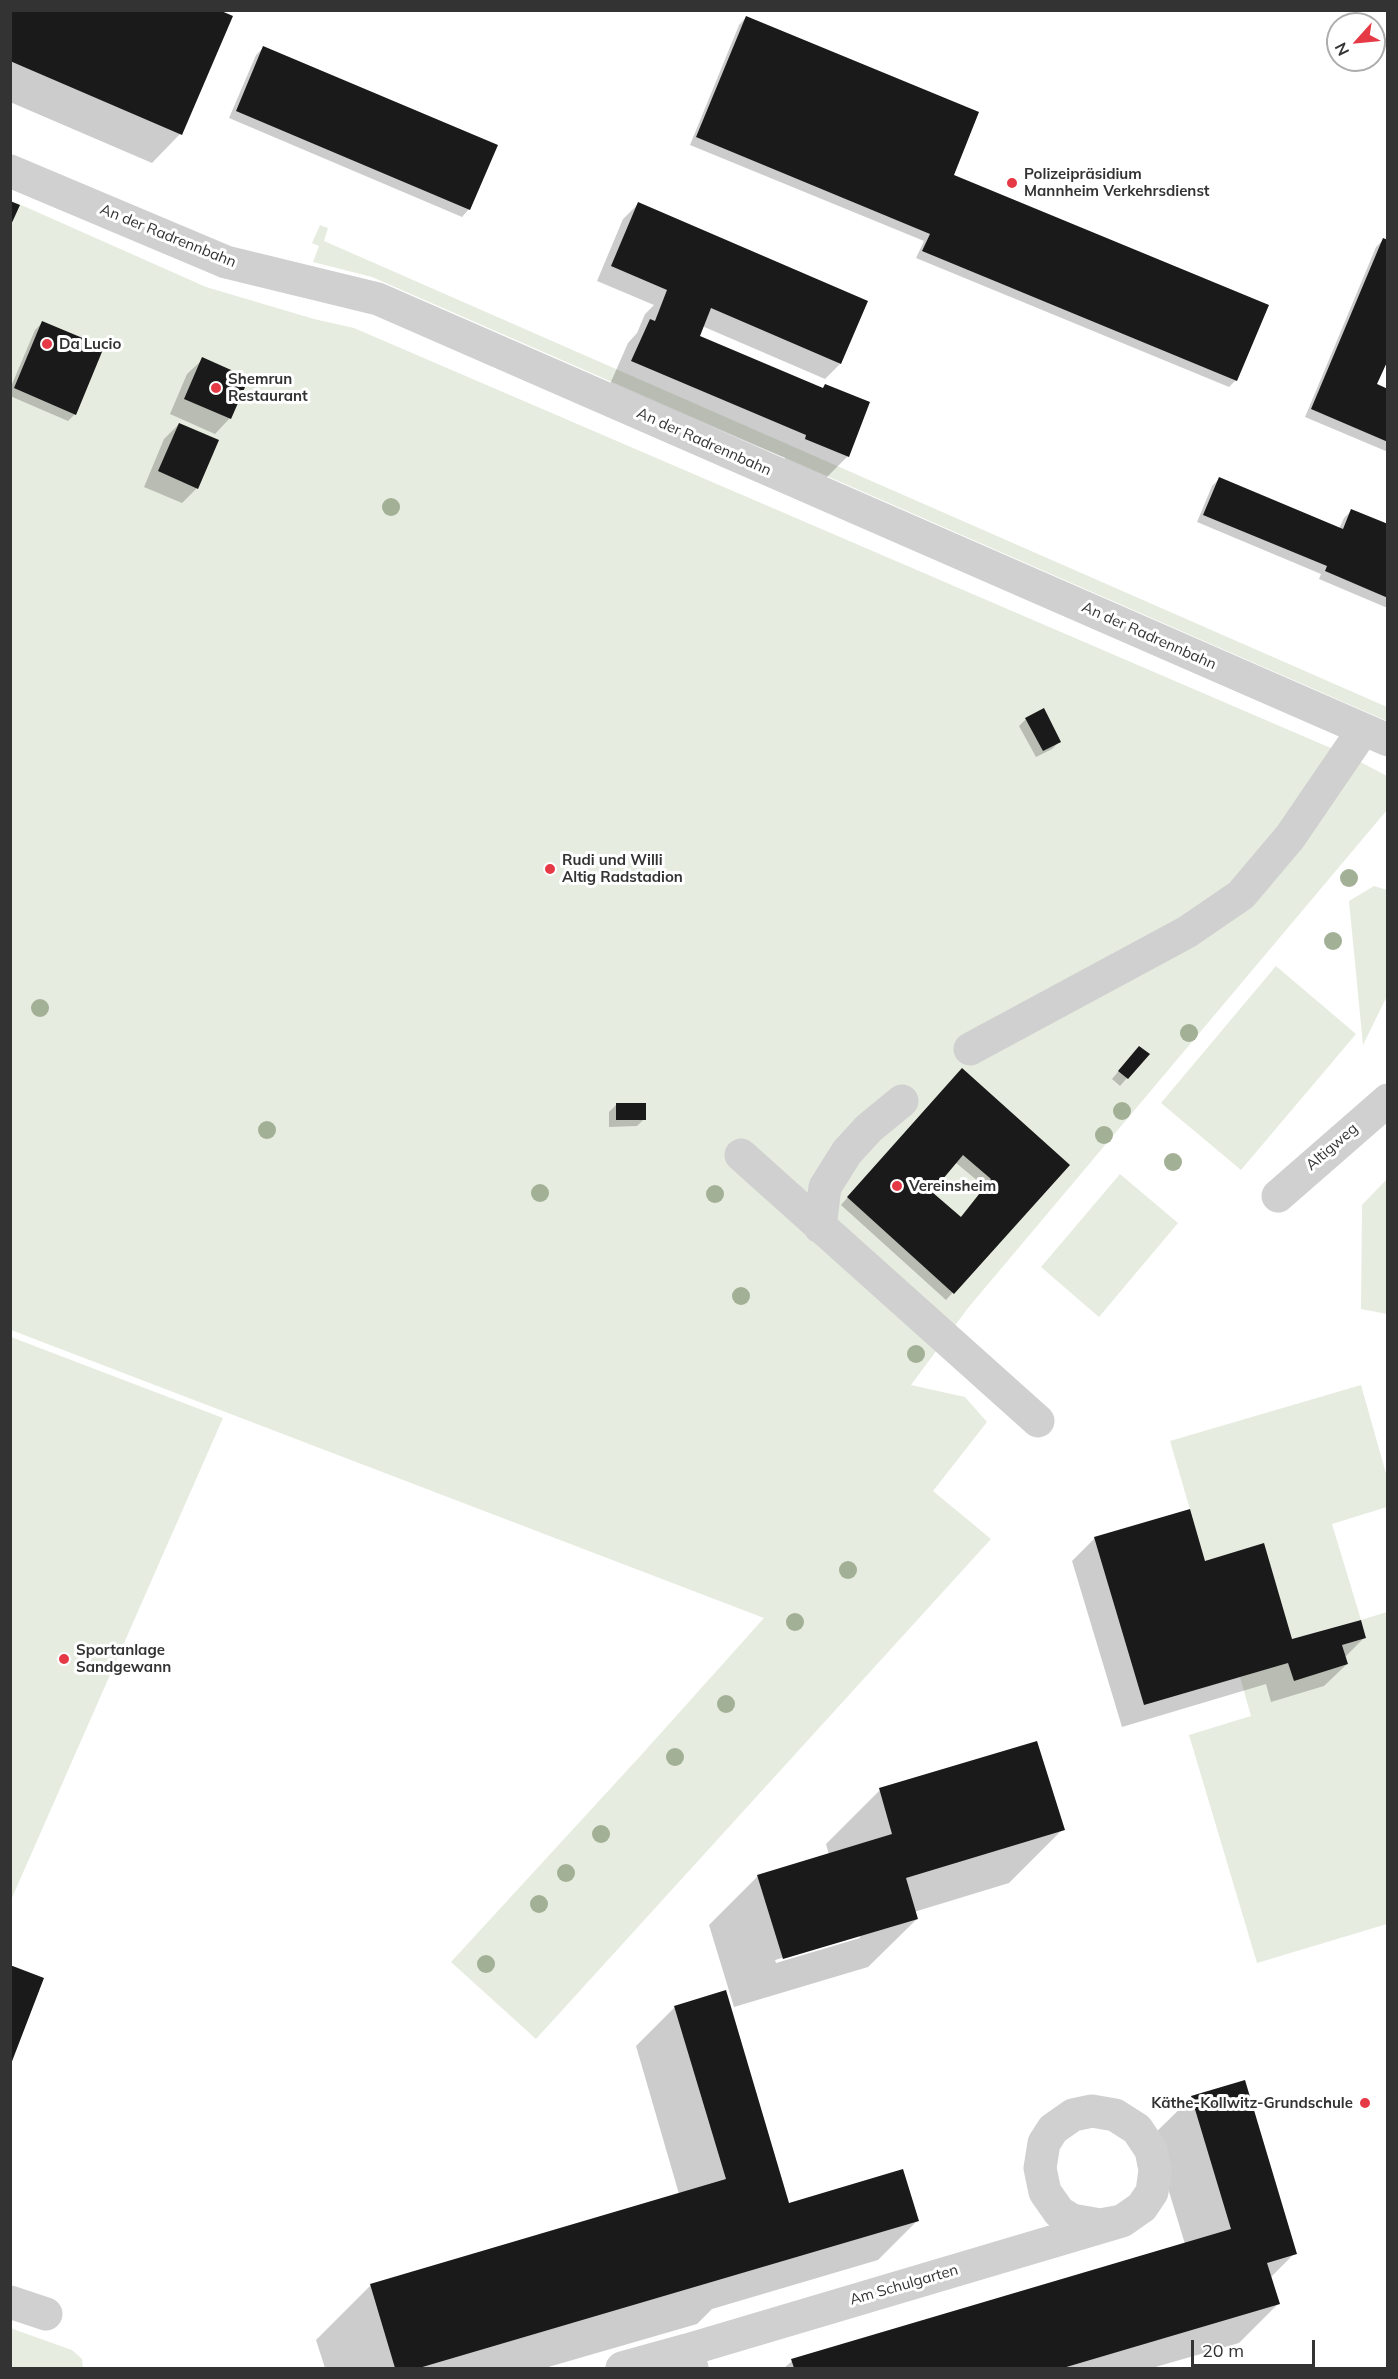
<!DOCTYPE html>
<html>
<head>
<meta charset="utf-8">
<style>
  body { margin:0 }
  #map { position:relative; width:1398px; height:2379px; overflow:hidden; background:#fff; font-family:Mulish,sans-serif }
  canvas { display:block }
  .frame { position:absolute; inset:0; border:12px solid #333; pointer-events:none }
  .north { position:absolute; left:1326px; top:12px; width:60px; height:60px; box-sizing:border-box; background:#fff; border:2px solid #adadad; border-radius:50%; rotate:243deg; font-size:16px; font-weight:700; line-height:24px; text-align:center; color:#333 }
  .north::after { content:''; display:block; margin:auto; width:21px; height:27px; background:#e63946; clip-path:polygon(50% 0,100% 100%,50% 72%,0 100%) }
  .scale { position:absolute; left:1191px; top:2340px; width:124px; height:27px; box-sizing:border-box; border:3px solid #333; border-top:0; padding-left:8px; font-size:18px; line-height:21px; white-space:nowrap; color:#333; -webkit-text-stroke:4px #fff; paint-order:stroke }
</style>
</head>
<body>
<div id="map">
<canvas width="1398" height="2379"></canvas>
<div class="frame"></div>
<div class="north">N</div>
<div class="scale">20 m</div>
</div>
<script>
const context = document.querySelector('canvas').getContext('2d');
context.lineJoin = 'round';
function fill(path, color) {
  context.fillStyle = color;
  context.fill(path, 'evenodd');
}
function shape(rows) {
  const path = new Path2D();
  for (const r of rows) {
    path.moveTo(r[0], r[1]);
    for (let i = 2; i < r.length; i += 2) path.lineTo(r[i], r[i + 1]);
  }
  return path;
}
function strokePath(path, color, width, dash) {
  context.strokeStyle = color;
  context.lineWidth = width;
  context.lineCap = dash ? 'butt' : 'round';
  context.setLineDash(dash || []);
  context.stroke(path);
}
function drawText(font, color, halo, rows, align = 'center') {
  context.font = font + ' Mulish,sans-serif';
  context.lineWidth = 6;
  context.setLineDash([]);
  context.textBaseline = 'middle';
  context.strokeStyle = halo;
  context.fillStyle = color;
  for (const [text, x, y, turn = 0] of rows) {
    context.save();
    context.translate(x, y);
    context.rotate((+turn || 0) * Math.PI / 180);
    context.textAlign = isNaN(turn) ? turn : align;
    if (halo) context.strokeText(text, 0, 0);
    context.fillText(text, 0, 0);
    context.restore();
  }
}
fill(shape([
  [10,200,206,287,314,319,354,328,1347,755,1387,776,1387,810,968,1308,911,1385,965,1397,987,1422,933,1491,991,1539,536,2039,451,1962,643,1753,764,1618,11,1330],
  [320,225,328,228,324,241,1387,707,1387,721,372,277,313,262,319,246,312,243],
  [1374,886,1387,890,1387,996,1363,1045,1349,901],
  [1276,966,1356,1034,1241,1170,1161,1103],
  [1120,1174,1178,1223,1099,1317,1041,1267],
  [1387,1179,1387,1314,1361,1309,1362,1205],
  [11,1337,223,1418,11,1900],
  [1361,1385,1387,1477,1387,1507,1332,1524,1361,1620,1387,1612,1387,1924,1257,1963,1189,1735,1251,1716,1240,1677,1288,1663,1294,1680,1348,1664,1342,1645,1366,1638,1361,1620,1292,1639,1205,1561,1170,1441],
  [10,2328,72,2350,82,2359,83,2368,11,2368]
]), '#e6ecdf');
fill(shape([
  [10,10,231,17,180,134,152,163,10,102],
  [746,17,952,175,1236,380,1229,387,916,258,924,241,690,145,739,25],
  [263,48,469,209,462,217,229,118,256,55],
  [638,204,840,364,825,379,702,326,698,337,822,389,825,386,848,456,825,479,784,461,785,458,610,384,628,343,637,333,645,314,654,305,597,281,623,219],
  [1383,240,1375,385,1388,390,1388,452,1305,417,1376,247],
  [43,322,75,414,68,421,10,396,10,389,35,330],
  [203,359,230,418,215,434,170,414,187,374],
  [179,424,197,488,182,503,144,487,164,439],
  [1219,479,1339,529,1344,518,1351,511,1388,526,1388,605,1385,607,1319,579,1321,574,1197,522,1212,486],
  [1026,719,1059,742,1052,749,1036,757,1019,726],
  [1132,1055,1127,1078,1120,1086,1112,1079],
  [955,1077,1068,1165,946,1300,841,1205],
  [955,1162,985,1187,960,1218,930,1193],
  [616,1105,644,1119,637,1126,609,1127,609,1112],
  [1095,1538,1291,1641,1365,1637,1345,1657,1347,1664,1324,1686,1271,1702,1266,1684,1122,1727,1072,1561],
  [880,1790,1063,1829,1009,1883,914,1912,917,1919,868,1967,734,2007,709,1925,758,1876,829,1855,826,1844],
  [860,1935,860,1938,776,1963,775,1960],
  [675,2007,788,2205,917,2221,878,2260,712,2309,697,2324,545,2368,325,2368,316,2340,370,2286,679,2194,636,2046],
  [1192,2097,1295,2253,1270,2278,1278,2304,1239,2343,1152,2368,784,2368,792,2361,1185,2244,1152,2136]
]), '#0003');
fill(shape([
  [10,10,219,10,233,16,182,135,10,61],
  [746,16,979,112,954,175,1269,305,1237,381,922,251,930,234,696,137],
  [263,46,498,145,470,210,236,111],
  [10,201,20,205,10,227],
  [638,202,868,301,841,364,711,308,700,336,823,388,825,384,870,402,849,457,805,439,806,435,631,361,650,319,655,321,667,290,611,266],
  [1383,238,1388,240,1388,360,1377,384,1388,389,1388,442,1311,409],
  [42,321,104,347,76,415,14,388],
  [202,357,249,378,231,419,184,399],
  [179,423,219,440,198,489,158,471],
  [1219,477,1343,529,1351,509,1388,524,1388,598,1325,571,1327,566,1203,515],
  [1044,708,1061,742,1043,751,1025,718],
  [1139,1046,1150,1054,1128,1079,1118,1071],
  [962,1068,1070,1165,954,1294,847,1197],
  [963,1155,991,1179,961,1217,932,1192],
  [616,1103,646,1103,646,1120,616,1120],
  [1190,1509,1205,1561,1264,1543,1292,1639,1361,1620,1366,1638,1342,1645,1348,1664,1294,1681,1288,1663,1144,1705,1094,1537],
  [1037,1741,1065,1830,906,1878,918,1919,783,1959,757,1875,892,1834,879,1788],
  [10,1965,44,1978,11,2064,10,2064],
  [726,1990,789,2203,903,2169,919,2221,419,2368,395,2368,370,2284,726,2179,674,2006],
  [1245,2080,1297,2254,1267,2263,1280,2304,1063,2368,794,2368,791,2359,1231,2229,1191,2096]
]), '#1a1a1a');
strokePath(shape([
  [10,171,226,262,378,299,1388,740],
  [970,1049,1187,932,1241,895,1290,837,1363,730],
  [741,1155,1038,1421],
  [1278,1196,1388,1100],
  [820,1227,825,1187,847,1152,869,1128,902,1101],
  [10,2302,46,2314],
  [687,2350,1122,2221,1142,2207,1152,2192,1155,2170,1151,2150,1137,2129,1115,2115,1092,2111,1073,2115,1053,2129,1044,2143,1040,2168,1045,2192,1059,2212,1072,2220,1100,2225,1122,2221],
  [622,2368,687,2350,692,2368]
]), '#d0d0d0', 33);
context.fillStyle = '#a2b095';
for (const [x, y] of [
  [391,507],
  [1349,878],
  [1333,941],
  [40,1008],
  [1189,1033],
  [1122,1111],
  [267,1130],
  [1104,1135],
  [1173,1162],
  [540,1193],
  [715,1194],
  [741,1296],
  [916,1354],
  [848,1570],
  [795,1622],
  [726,1704],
  [675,1757],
  [601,1834],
  [566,1873],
  [539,1904],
  [486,1964]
]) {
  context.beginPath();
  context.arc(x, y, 9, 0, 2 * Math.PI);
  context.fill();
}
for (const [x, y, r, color] of [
  [1012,183,6,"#e63946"],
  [47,344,6,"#e63946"],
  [216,388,6,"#e63946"],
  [550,869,6,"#e63946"],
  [897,1186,6,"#e63946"],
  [64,1659,6,"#e63946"],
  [1365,2103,6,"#e63946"]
]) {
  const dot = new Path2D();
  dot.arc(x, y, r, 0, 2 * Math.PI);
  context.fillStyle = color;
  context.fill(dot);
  strokePath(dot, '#fff', 2);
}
drawText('bold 15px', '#333', '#fff', [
  ["Polizeipräsidium",1024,174],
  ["Mannheim Verkehrsdienst",1024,191],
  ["Da Lucio",59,344],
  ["Shemrun",228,379],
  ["Restaurant",228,396],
  ["Rudi und Willi",562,860],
  ["Altig Radstadion",562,877],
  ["Vereinsheim",909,1186],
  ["Sportanlage",76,1650],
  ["Sandgewann",76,1667],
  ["Käthe-Kollwitz-Grundschule",1353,2103,"right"]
], 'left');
drawText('15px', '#333', '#fff', [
  ["An der Radrennbahn",168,236,22],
  ["An der Radrennbahn",704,442,24],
  ["An der Radrennbahn",1149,636,24],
  ["Altigweg",1332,1147,-41],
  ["Am Schulgarten",904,2285,-16]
]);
</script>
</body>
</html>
